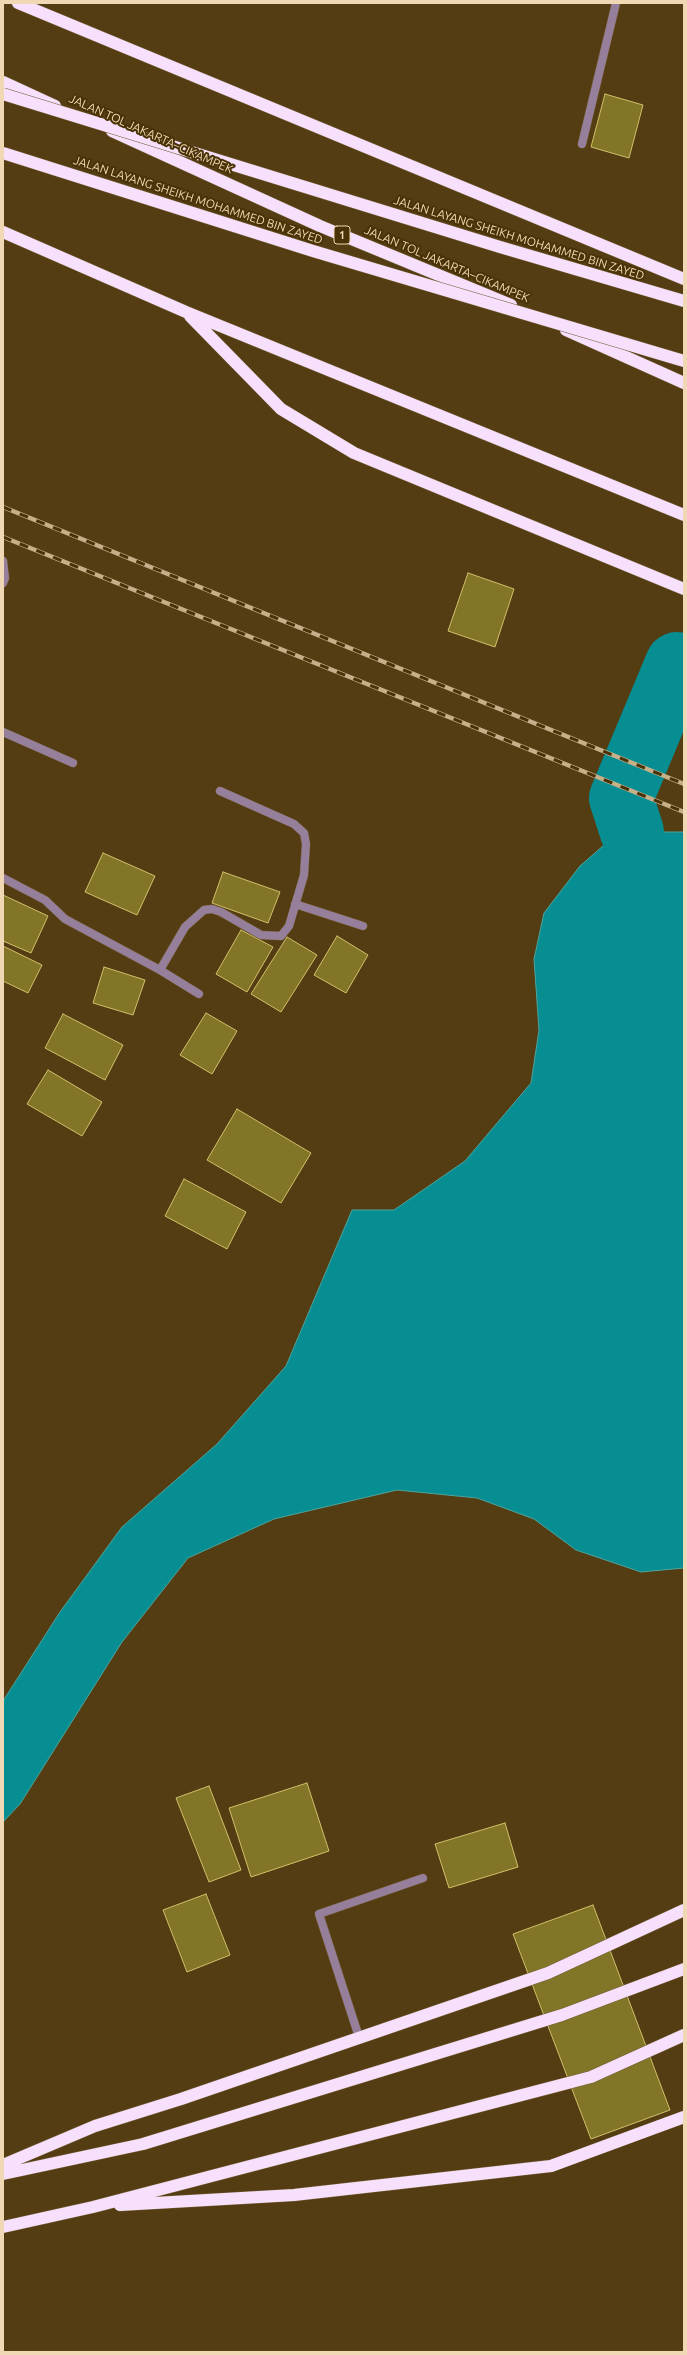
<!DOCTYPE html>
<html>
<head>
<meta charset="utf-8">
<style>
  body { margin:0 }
  #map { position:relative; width:687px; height:2355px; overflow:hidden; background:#543d13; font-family:Ubuntu,sans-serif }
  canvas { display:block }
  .frame { position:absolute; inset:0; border:4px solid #efd8b3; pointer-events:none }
</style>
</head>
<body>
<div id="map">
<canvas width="687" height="2355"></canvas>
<div class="frame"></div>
</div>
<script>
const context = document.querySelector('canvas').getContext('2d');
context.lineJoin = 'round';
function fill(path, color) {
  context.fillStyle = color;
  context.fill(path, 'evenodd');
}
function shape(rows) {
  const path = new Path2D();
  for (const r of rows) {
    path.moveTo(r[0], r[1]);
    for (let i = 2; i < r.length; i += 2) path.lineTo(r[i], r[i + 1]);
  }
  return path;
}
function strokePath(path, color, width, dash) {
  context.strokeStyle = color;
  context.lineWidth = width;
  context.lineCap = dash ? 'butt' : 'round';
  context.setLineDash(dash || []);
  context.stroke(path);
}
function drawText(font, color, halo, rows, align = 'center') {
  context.font = font + ' Ubuntu,sans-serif';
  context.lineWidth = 4;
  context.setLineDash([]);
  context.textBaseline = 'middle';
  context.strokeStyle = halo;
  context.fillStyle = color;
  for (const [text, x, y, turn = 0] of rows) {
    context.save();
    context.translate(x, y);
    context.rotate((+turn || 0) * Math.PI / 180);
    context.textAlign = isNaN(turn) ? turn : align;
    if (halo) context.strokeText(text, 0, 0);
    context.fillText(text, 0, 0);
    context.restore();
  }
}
const water = shape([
  [619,832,684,832,684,1568,641,1572,576,1550,534,1519,477,1498,397,1490,274,1519,188,1558,122,1642,20,1804,3,1822,3,1701,60,1612,122,1527,217,1444,286,1366,352,1210,394,1210,465,1161,531,1083,539,1030,534,959,544,913,580,866,619,832]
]);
fill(water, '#078e92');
strokePath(water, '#4da49c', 1);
strokePath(shape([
  [632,832,621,798,677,664]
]), '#078e92', 64);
const building = shape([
  [605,94,643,105,629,158,591,147,605,94],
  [468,573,514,589,495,647,448,631,468,573],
  [103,853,155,876,137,915,85,892,103,853],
  [223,872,280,892,268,923,212,903,223,872],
  [3,895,48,916,31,953,3,941,3,895],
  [241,930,273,947,247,992,216,974,241,930],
  [337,936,368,955,346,993,314,975,337,936],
  [287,937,317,955,281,1012,251,994,287,937],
  [3,946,42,965,28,993,3,981,3,946],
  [104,967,145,980,133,1015,93,1003,104,967],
  [206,1013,237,1031,212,1074,180,1055,206,1013],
  [63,1014,123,1045,105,1080,45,1048,63,1014],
  [48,1070,102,1102,82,1136,27,1104,48,1070],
  [237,1109,311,1153,281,1203,207,1160,237,1109],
  [184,1179,246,1212,227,1249,165,1216,184,1179],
  [307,1783,329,1851,251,1877,229,1808,307,1783],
  [209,1786,241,1870,209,1882,176,1798,209,1786],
  [505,1823,518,1867,449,1888,435,1844,505,1823],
  [206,1894,230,1955,187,1972,163,1910,206,1894],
  [593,1905,670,2110,591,2139,513,1934,593,1905]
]);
fill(building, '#837527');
strokePath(building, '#d1c06a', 1);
const service = shape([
  [359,2037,319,1914,423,1878]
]);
const minor = shape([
  [582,144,616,3],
  [3,561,5,578,3,583],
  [3,732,73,763],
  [3,878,45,900,65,919,160,970,199,994],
  [295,904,363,926],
  [160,970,185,927,204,910,212,909,221,912,261,935,281,936,289,926,304,875,306,844,304,833,294,824,220,791]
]);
const motorway = shape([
  [18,3,684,279],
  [3,82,55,106],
  [112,131,320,226,511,305],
  [3,232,186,312,684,515],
  [190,316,281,409,354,453,684,589],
  [566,330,684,383],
  [3,2165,95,2126,181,2099,548,1973,684,1910],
  [3,2174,143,2144,562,2015,684,1969],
  [120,2205,294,2195,551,2166,684,2117],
  [3,2227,93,2207,591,2077,684,2035]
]);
strokePath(service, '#735c33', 9);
strokePath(minor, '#735c33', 9);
strokePath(motorway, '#735c33', 13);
strokePath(service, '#957f9b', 8);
strokePath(minor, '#957f9b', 8);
strokePath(motorway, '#f6e0fc', 12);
const rail = shape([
  [3,507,684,784],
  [3,537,684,812]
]);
strokePath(rail, '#c6af89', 4.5);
strokePath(rail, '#493206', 3, [9]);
const motorwayBridge = shape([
  [3,94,500,247,684,301],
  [3,153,313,251,684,361]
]);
strokePath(motorwayBridge, '#735c33', 13, []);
strokePath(motorwayBridge, '#f6e0fc', 12);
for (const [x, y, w] of [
  [342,235,16]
]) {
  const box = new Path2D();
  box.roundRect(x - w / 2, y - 9, w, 18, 3);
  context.fillStyle = '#493206';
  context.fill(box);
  strokePath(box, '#efd8b3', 1);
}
drawText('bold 11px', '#efd8b3', null, [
  ["1",342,235]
]);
drawText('12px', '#efd8b3', '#493206', [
  ["JALAN TOL JAKARTA–CIKAMPEK",151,134,24],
  ["JALAN LAYANG SHEIKH MOHAMMED BIN ZAYED",198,200,18],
  ["JALAN LAYANG SHEIKH MOHAMMED BIN ZAYED",519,238,17],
  ["JALAN TOL JAKARTA–CIKAMPEK",447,264,23]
]);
</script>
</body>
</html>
